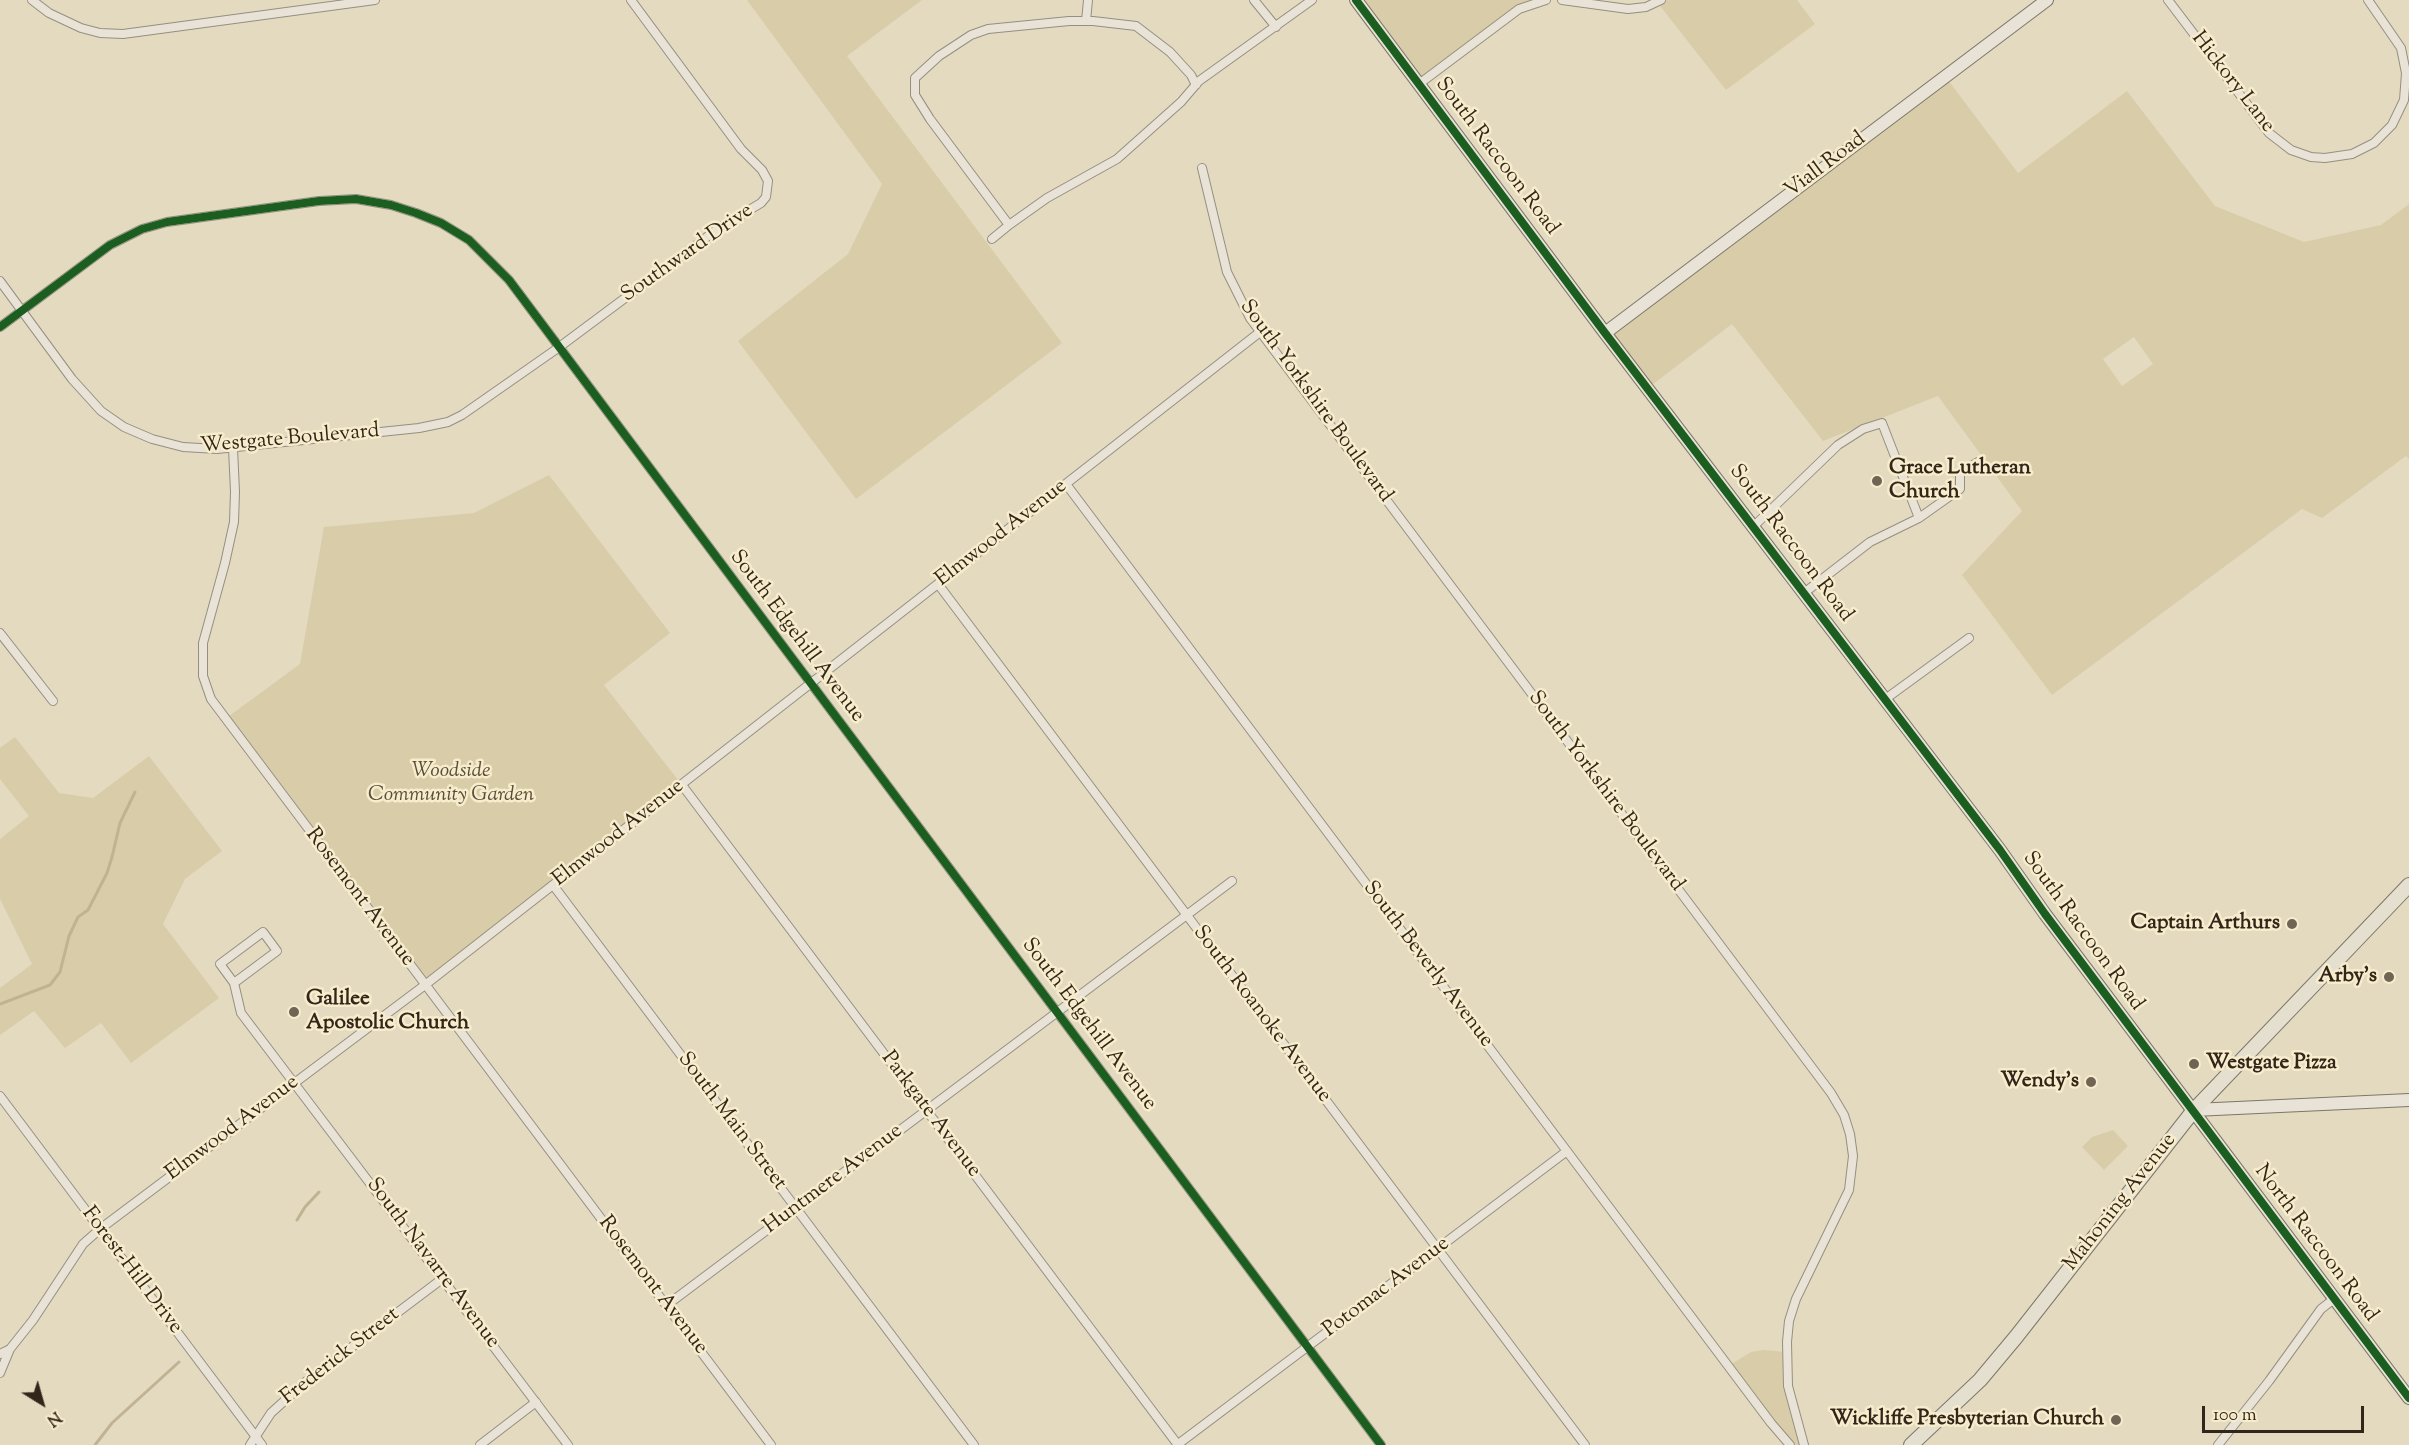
<!DOCTYPE html>
<html>
<head>
<meta charset="utf-8">
<style>
  body { margin:0 }
  #map { position:relative; width:2409px; height:1445px; overflow:hidden; background:#e3dac0; font-family:"Sorts Mill Goudy",serif }
  canvas { display:block }
  .north { position:absolute; left:12px; top:1373px; width:60px; height:60px; -webkit-text-stroke:4px #f7eccc; paint-order:stroke; rotate:143deg; font-size:16px; font-weight:700; line-height:24px; text-align:center; color:#32261a }
  .north::after { content:''; display:block; margin:auto; width:21px; height:27px; background:#32261a; clip-path:polygon(50% 0,100% 100%,50% 72%,0 100%) }
  .scale { position:absolute; left:2202px; top:1406px; width:162px; height:27px; box-sizing:border-box; border:3px solid #32261a; border-top:0; padding-left:8px; font-size:18px; line-height:21px; white-space:nowrap; color:#32261a; -webkit-text-stroke:4px #f7eccc; paint-order:stroke }
</style>
</head>
<body>
<div id="map">
<canvas width="2409" height="1445"></canvas>
<div class="north">N</div>
<div class="scale">100 m</div>
</div>
<script>
const context = document.querySelector('canvas').getContext('2d');
context.lineJoin = 'round';
function fill(path, color) {
  context.fillStyle = color;
  context.fill(path, 'evenodd');
}
function shape(rows) {
  const path = new Path2D();
  for (const r of rows) {
    path.moveTo(r[0], r[1]);
    for (let i = 2; i < r.length; i += 2) path.lineTo(r[i], r[i + 1]);
  }
  return path;
}
function strokePath(path, color, width, dash) {
  context.strokeStyle = color;
  context.lineWidth = width;
  context.lineCap = dash ? 'butt' : 'round';
  context.setLineDash(dash || []);
  context.stroke(path);
}
function drawText(font, color, halo, rows, align = 'center') {
  context.font = font + ' "Sorts Mill Goudy",serif';
  context.lineWidth = 5;
  context.setLineDash([]);
  context.textBaseline = 'middle';
  context.strokeStyle = halo;
  context.fillStyle = color;
  for (const [text, x, y, turn = 0] of rows) {
    context.save();
    context.translate(x, y);
    context.rotate((+turn || 0) * Math.PI / 180);
    context.textAlign = isNaN(turn) ? turn : align;
    if (halo) context.strokeText(text, 0, 0);
    context.fillText(text, 0, 0);
    context.restore();
  }
}
fill(shape([
  [747,0,922,0,847,56,1062,343,856,499,738,341,848,254,882,184],
  [1356,0,1540,0,1527,5,1419,84],
  [1661,0,1797,0,1815,24,1726,90,1657,2],
  [1945,76,2018,173,2127,91,2215,206,2304,242,2381,225,2409,204,2409,459,2406,456,2322,518,2302,509,2052,695,1962,575,2022,511,1938,396,1823,441,1732,324,1648,388,1605,333],
  [2134,337,2153,364,2122,386,2103,359],
  [549,475,670,633,604,685,682,785,425,985,225,719,300,664,324,527,474,513],
  [15,737,59,793,93,798,149,756,222,851,185,879,163,924,219,998,131,1063,101,1023,65,1048,34,1011,0,1035,0,988,32,964,0,899,0,839,29,816,0,779,0,748],
  [2113,1130,2128,1146,2104,1170,2082,1147,2092,1137],
  [1764,1350,1786,1352,1786,1362,1804,1445,1790,1445,1728,1366,1751,1352]
]), '#d9cda9');
strokePath(shape([
  [0,1004,50,985,60,972,69,936,78,917,88,910,107,873,112,857,120,823,135,792],
  [297,1220,305,1207,319,1192],
  [95,1445,112,1423,179,1362]
]), '#c0b392', 3);
const street = shape([
  [32,0,49,13,81,28,100,33,123,34,375,0],
  [1254,0,1276,27],
  [1562,0,1628,9,1646,7,1661,0],
  [2168,0,2269,133,2291,150,2311,157,2325,158,2352,154,2374,143,2392,125,2404,100,2406,73,2401,48,2368,0],
  [1086,21,1088,0],
  [1419,84,1519,9,1546,0],
  [1196,85,1191,75,1170,52,1136,26,1093,21,1069,21,988,29,971,35,939,56,915,78,915,95,930,119,1009,225,1047,198,1117,159,1181,102,1199,81,1312,0],
  [1202,168,1227,272,1250,318,1831,1093,1844,1115,1850,1134,1853,1156,1849,1190,1796,1299,1789,1321,1787,1342,1788,1386,1804,1445],
  [992,239,1009,225],
  [0,281,72,379,101,411,124,427,152,439,183,447,217,449,419,428,448,422,462,415,558,348,719,228,761,203,766,197,768,181,762,170,741,149,631,0],
  [0,327,110,245,142,229,167,222,319,201,356,199,391,205,416,213,441,223,469,240,509,280,1381,1445],
  [233,448,235,492,234,522,225,563,203,643,203,676,211,699,771,1445],
  [1066,484,1771,1423,1790,1445],
  [1919,518,1960,489,1960,473,1978,462],
  [1754,526,1838,445,1863,429,1882,423,1919,518,1870,542,1804,593],
  [938,584,1585,1445],
  [0,633,53,701],
  [1884,700,1969,638],
  [682,785,1178,1445],
  [553,885,974,1445],
  [234,983,277,951,263,932,220,964,234,983,241,1013,568,1445],
  [0,1096,262,1445],
  [667,1305,1232,881],
  [0,1354,10,1349,33,1320,83,1244,100,1229,425,985,1260,332],
  [0,1373,10,1349],
  [250,1445,271,1413,304,1383,442,1279],
  [480,1445,536,1402],
  [1177,1445,1567,1151],
  [2218,1445,2269,1381,2321,1309,2334,1299]
]);
const secondary = shape([
  [1356,0,1605,333,2000,850,2045,914,2409,1398],
  [1605,333,2047,0],
  [2194,1110,2409,1100]
]);
const primary = shape([
  [1911,1445,1980,1380,2016,1337,2194,1110,2409,885]
]);
strokePath(street, '#968f80', 10);
strokePath(secondary, '#7d7769', 14);
strokePath(primary, '#7d7769', 16);
strokePath(street, '#e8e3d6', 8);
strokePath(secondary, '#e8e3d6', 12);
strokePath(primary, '#e4dfcf', 14);
strokePath(shape([
  [1356,0,1605,333,2000,850,2045,914,2409,1398],
  [0,327,110,245,142,229,167,222,319,201,356,199,391,205,416,213,441,223,469,240,509,280,1381,1445]
]), '#1b5e20', 8);
for (const [x, y, r, color] of [
  [1877,481,6,"#706554"],
  [2292,924,6,"#706554"],
  [2389,977,6,"#706554"],
  [294,1012,6,"#706554"],
  [2194,1064,6,"#706554"],
  [2091,1082,6,"#706554"],
  [2116,1420,6,"#706554"]
]) {
  const dot = new Path2D();
  dot.arc(x, y, r, 0, 2 * Math.PI);
  context.fillStyle = color;
  context.fill(dot);
  strokePath(dot, '#f7eccc', 2);
}
drawText('21px', '#32261a', '#f7eccc', [
  ["Hickory Lane",2232,83,52],
  ["South Raccoon Road",1496,157,53],
  ["Viall Road",1826,166,-37],
  ["Southward Drive",688,254,-35],
  ["South Yorkshire Boulevard",1315,402,54],
  ["Westgate Boulevard",290,440,-5],
  ["Elmwood Avenue",1002,534,-38],
  ["South Raccoon Road",1790,544,53],
  ["South Edgehill Avenue",796,637,53],
  ["South Yorkshire Boulevard",1605,792,53],
  ["Elmwood Avenue",619,834,-38],
  ["Rosemont Avenue",359,898,53],
  ["South Raccoon Road",2082,932,54],
  ["South Beverly Avenue",1427,965,53],
  ["South Roanoke Avenue",1261,1015,53],
  ["South Edgehill Avenue",1088,1025,53],
  ["Parkgate Avenue",930,1115,53],
  ["South Main Street",731,1122,53],
  ["Elmwood Avenue",233,1129,-37],
  ["Huntmere Avenue",834,1180,-37],
  ["Mahoning Avenue",2121,1203,-52],
  ["North Raccoon Road",2315,1244,53],
  ["South Navarre Avenue",432,1264,53],
  ["Forest-Hill Drive",131,1271,53],
  ["Rosemont Avenue",652,1286,53],
  ["Potomac Avenue",1387,1288,-37],
  ["Frederick Street",341,1357,-38]
]);
drawText('bold 21px', '#32261a', '#f7eccc', [
  ["Grace Lutheran",1889,469,"left"],
  ["Church",1889,493,"left"],
  ["Captain Arthurs",2280,924],
  ["Arby's",2377,977],
  ["Galilee",306,1000,"left"],
  ["Apostolic Church",306,1024,"left"],
  ["Westgate Pizza",2206,1064,"left"],
  ["Wendy's",2079,1082],
  ["Wickliffe Presbyterian Church",2104,1420]
], 'right');
drawText('italic 21px', '#5a4d39', '#f7eccc', [
  ["Woodside",451,772],
  ["Community Garden",451,796]
]);
</script>
</body>
</html>
